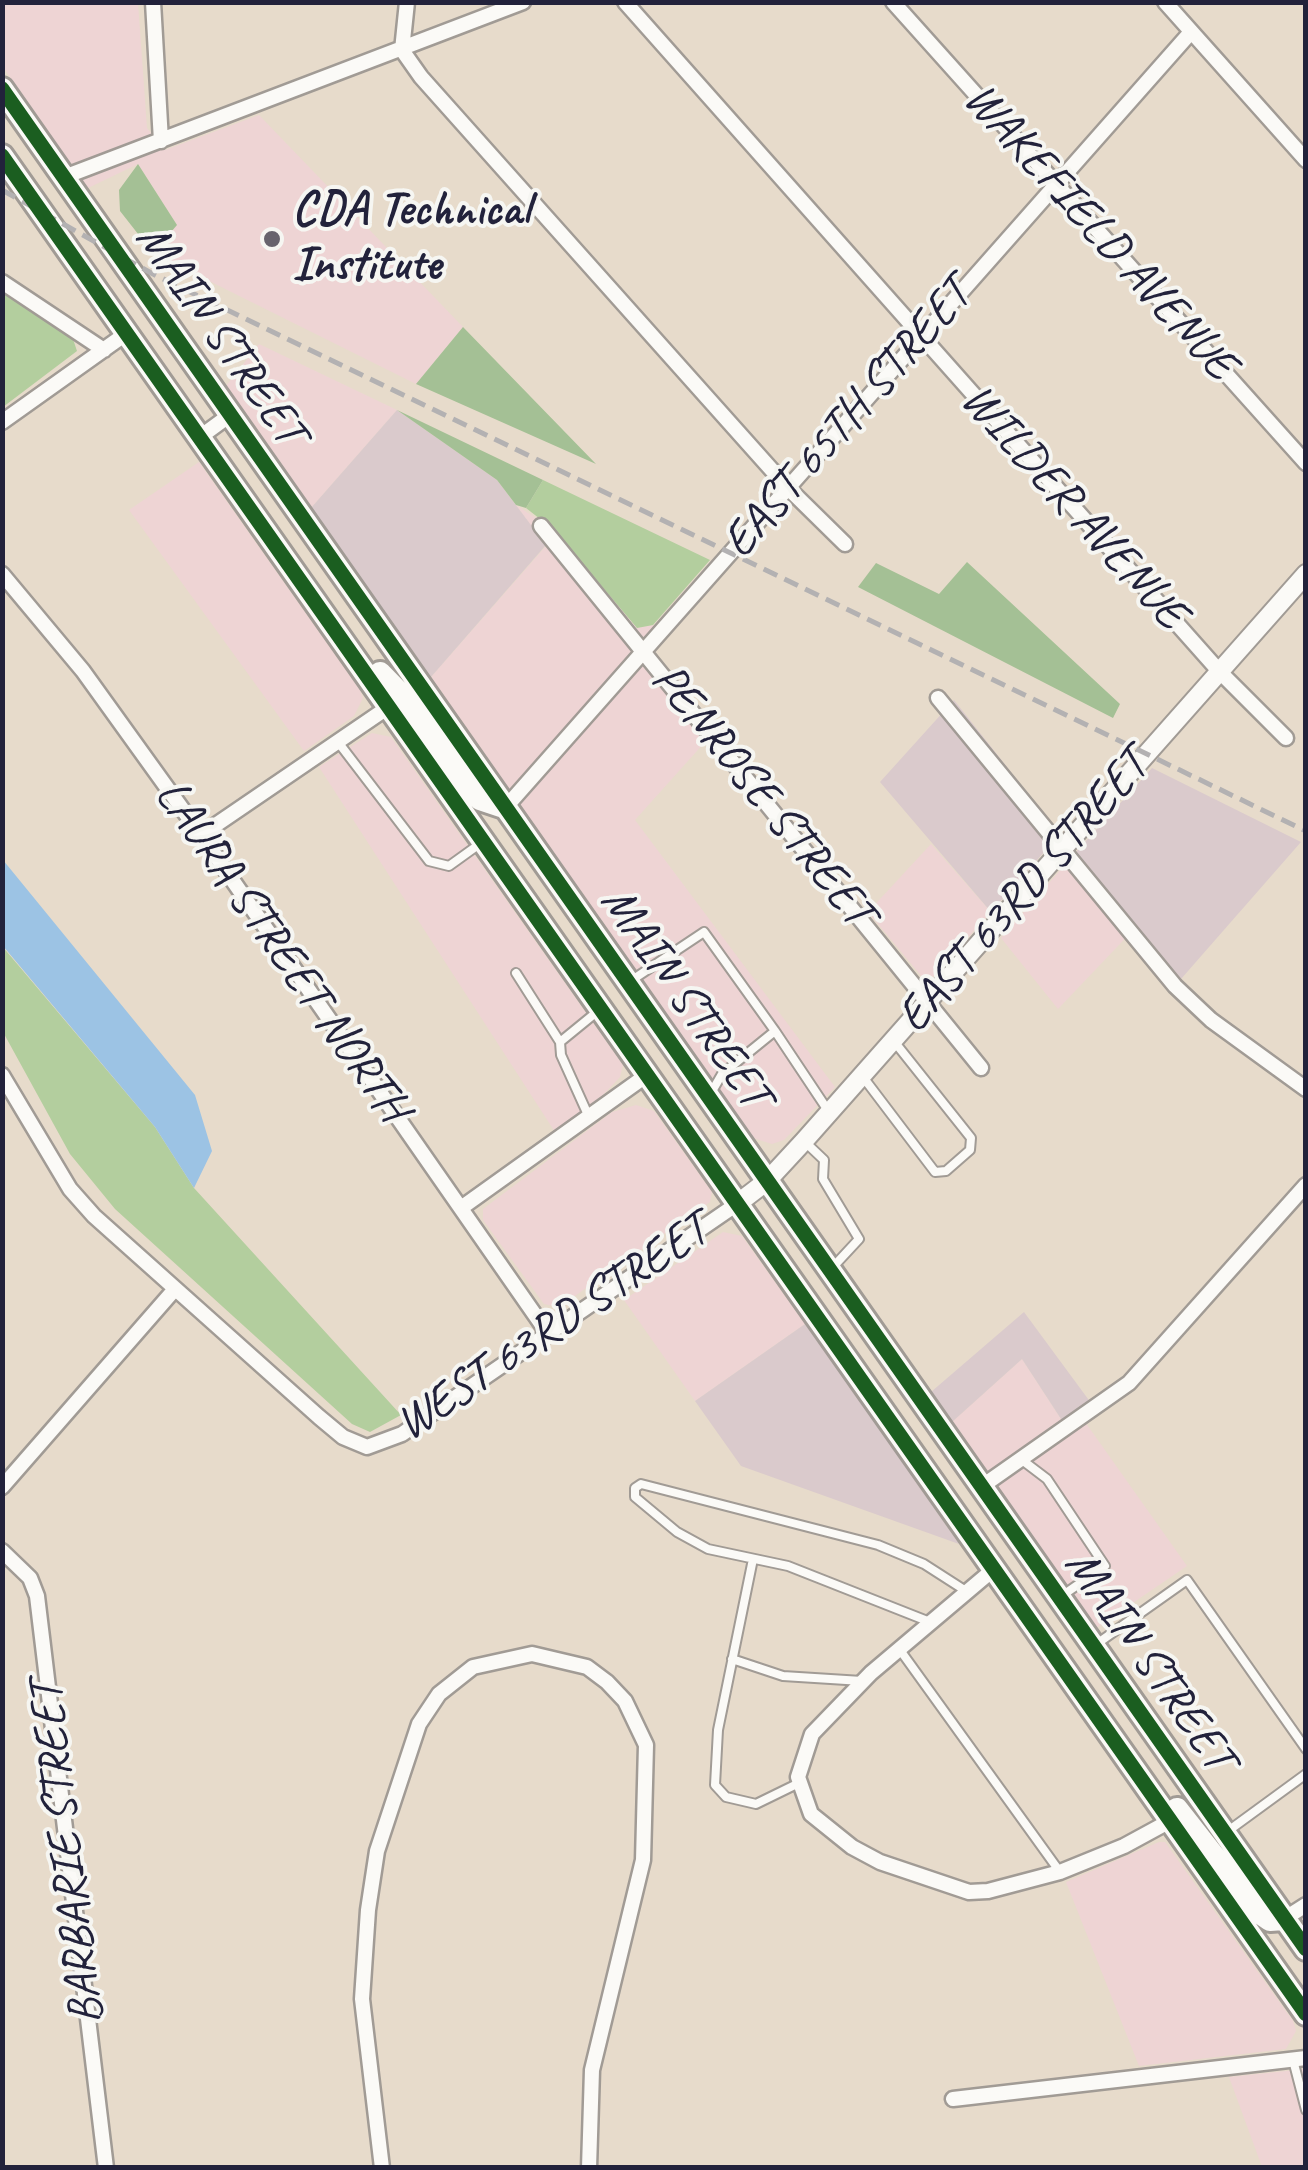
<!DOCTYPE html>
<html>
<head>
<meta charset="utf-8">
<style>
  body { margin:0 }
  #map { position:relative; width:1308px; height:2170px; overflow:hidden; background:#e7dbcb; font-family:Caveat,sans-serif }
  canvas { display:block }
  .frame { position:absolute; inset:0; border:5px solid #22223b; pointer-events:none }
</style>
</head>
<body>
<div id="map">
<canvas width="1308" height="2170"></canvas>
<div class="frame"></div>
</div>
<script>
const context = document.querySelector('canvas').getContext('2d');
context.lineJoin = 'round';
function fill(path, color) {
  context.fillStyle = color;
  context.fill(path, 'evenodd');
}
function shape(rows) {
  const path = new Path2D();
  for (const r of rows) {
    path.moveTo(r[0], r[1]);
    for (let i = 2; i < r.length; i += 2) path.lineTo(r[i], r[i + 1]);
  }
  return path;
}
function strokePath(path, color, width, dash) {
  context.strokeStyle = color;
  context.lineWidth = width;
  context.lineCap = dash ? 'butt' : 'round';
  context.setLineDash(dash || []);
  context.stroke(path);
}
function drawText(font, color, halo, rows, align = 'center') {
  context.font = font + ' Caveat,sans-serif';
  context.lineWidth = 8;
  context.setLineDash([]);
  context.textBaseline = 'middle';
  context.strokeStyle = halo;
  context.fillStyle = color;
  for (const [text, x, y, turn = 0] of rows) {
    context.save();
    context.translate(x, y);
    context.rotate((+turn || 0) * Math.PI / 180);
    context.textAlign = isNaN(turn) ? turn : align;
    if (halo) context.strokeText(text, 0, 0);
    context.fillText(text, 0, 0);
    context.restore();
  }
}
fill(shape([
  [2,3,138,3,147,128,165,150,259,115,463,327,416,384,153,253,177,225,138,164,86,189,3,67],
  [259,344,397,410,311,508,226,386],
  [199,462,360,690,363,698,354,716,304,751,129,510],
  [516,505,554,530,637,628,653,625,662,643,643,666,705,742,635,820,835,1087,784,1140,772,1144,753,1138,431,677,546,546],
  [372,733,391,737,623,1065,620,1077,603,1095,555,1132,319,767],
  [931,844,991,912,927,983,868,912],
  [1076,852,1137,926,1058,1009,1001,938],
  [636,1105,654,1111,712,1192,710,1202,559,1307,544,1304,483,1220,483,1209,612,1112],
  [723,1232,742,1236,805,1324,695,1401,624,1300],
  [1022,1359,1063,1422,1078,1412,1187,1566,1096,1628,952,1422],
  [1159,1842,1165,1842,1293,2021,1296,2031,1286,2049,1139,2066,1066,1882],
  [1305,2069,1305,2167,1262,2167,1229,2077]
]), '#eed4d4');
fill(shape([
  [397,410,497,480,546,545,431,677,311,508],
  [954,700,1060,834,991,912,880,782],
  [1152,768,1301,842,1181,979,1076,852],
  [1024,1312,1091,1403,1063,1422,1022,1359,952,1422,931,1392],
  [805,1324,868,1412,959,1544,741,1466,695,1401]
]), '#dacacc');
fill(shape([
  [2,288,72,336,77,351,3,407],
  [543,480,710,560,653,625,637,628,554,530,526,508],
  [2,946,155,1127,194,1188,401,1415,370,1432,352,1424,115,1209,70,1154,3,1032]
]), '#b3ce9e');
fill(shape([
  [138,164,177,225,153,253,120,211,119,190],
  [463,327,596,464,416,384],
  [397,410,543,480,526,508,516,505,497,480],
  [967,562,1120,704,1113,718,858,587,876,563,939,594]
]), '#a4c095');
fill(shape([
  [3,860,195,1095,212,1151,194,1188,155,1127,3,946]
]), '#9cc3e4');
const service = shape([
  [338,742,429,861,449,866,481,843],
  [516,973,560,1042],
  [629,982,704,932,775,1031,722,1074,711,1093],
  [775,1031,829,1112],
  [863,1077,935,1172,946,1171,970,1150,971,1138,893,1040],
  [589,1117,561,1055,560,1042,598,1011],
  [804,1141,824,1160,823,1179,859,1239,833,1267],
  [1022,1460,1047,1479,1105,1566,1063,1595],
  [753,1559,718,1730,715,1785,726,1797,756,1804,799,1783],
  [930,1622,788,1566,708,1549,677,1532,635,1497,635,1488,641,1484,878,1545,924,1564,966,1591],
  [1098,1643,1187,1580,1306,1749],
  [900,1650,1060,1872],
  [732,1659,783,1676,862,1681],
  [1228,1831,1306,1774],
  [1293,2060,1306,2110]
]);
const minor = shape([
  [153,2,161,141],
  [407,2,402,50,421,77,787,487,845,544],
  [625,2,1219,671,1286,738],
  [893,2,1306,463],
  [1165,2,1306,160],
  [64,177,523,2],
  [2,282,104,350],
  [2,422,127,333],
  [200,437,230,415],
  [541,526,981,1068],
  [2,574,83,671,201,835,549,1335],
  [938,698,1175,986,1211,1020,1306,1089],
  [505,808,1191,32],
  [201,835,390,706],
  [2,1075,70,1189,94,1216,319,1417,343,1437,367,1447,402,1434,737,1204],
  [461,1208,647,1075],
  [2,1487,175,1289],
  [981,1487,1129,1383,1306,1185],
  [2,1551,30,1578,37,1596,106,2168],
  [994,1569,871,1673,812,1734,798,1777,811,1814,852,1847,880,1862,969,1892,988,1891,1060,1872,1124,1846,1170,1821],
  [1284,1919,1306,1905],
  [953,2099,1306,2058],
  [382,2168,362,1999,368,1910,377,1851,419,1724,439,1694,473,1667,532,1654,587,1667,607,1682,625,1701,646,1745,643,1860,592,2070,589,2168]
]);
const tertiary = shape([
  [737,1204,767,1181,804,1141,1306,574]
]);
const primary = shape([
  [2,89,1306,1949],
  [2,156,1306,2014],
  [380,673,412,706,480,799,504,807],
  [1177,1809,1257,1911,1270,1920,1284,1919]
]);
strokePath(service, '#a19b95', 12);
strokePath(minor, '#a19b95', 19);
strokePath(tertiary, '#a19b95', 22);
strokePath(primary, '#a19b95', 28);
strokePath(service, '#fbfaf7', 8);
strokePath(minor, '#fbfaf7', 14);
strokePath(tertiary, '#fbfaf7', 18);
strokePath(primary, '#fbfaf7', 22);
strokePath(shape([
  [2,190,153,274,1306,831]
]), '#b3b1b2', 5, [15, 8]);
strokePath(shape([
  [2,89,1306,1949],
  [2,156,1306,2014]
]), '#1b5e20', 15);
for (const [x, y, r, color] of [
  [272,239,10,"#67636d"]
]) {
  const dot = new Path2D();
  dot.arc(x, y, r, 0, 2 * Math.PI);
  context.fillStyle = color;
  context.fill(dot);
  strokePath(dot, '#f6f6f2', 4);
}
drawText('bold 48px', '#22223b', '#f6f6f2', [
  ["CDA Technical",292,211],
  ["Institute",292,266]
], 'left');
drawText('48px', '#22223b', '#f6f6f2', [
  ["WAKEFIELD AVENUE",1099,232,48],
  ["MAIN STREET",220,335,55],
  ["EAST 65TH STREET",848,419,-49],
  ["WILDER AVENUE",1073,507,48],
  ["PENROSE STREET",762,796,51],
  ["EAST 63RD STREET",1024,892,-49],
  ["LAURA STREET NORTH",281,951,55],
  ["MAIN STREET",685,998,55],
  ["WEST 63RD STREET",553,1328,-34],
  ["MAIN STREET",1149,1661,55],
  ["BARBARIE STREET",68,1853,-97]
]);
</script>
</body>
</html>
